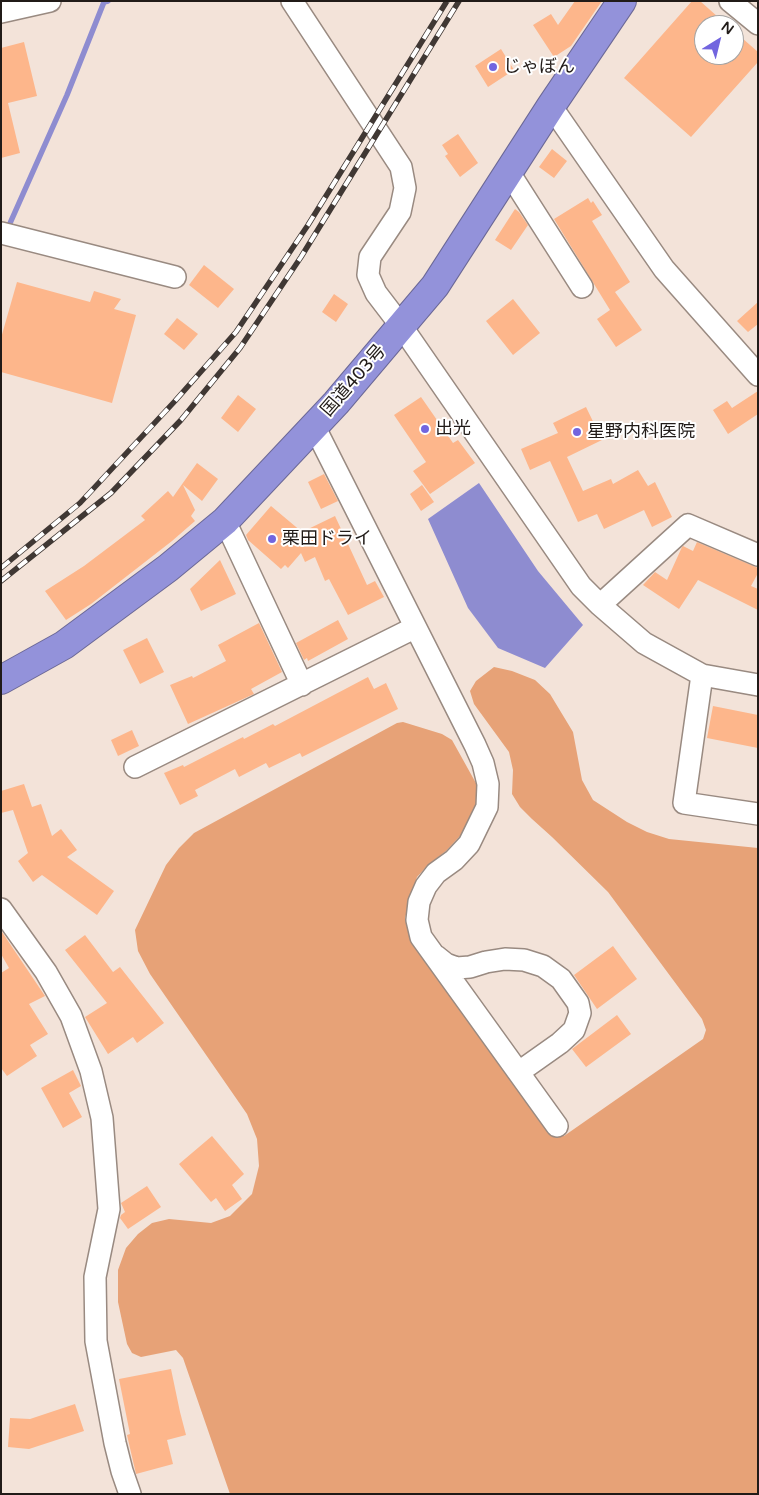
<!DOCTYPE html>
<html>
<head>
<meta charset="utf-8">
<style>
  body { margin:0 }
  #map { position:relative; width:759px; height:1495px; overflow:hidden; background:#f3e3d9; font-family:"Varela Round",sans-serif }
  canvas { display:block }
  .frame { position:absolute; inset:0; border:2px solid #211b18; pointer-events:none }
  .north { position:absolute; left:694px; top:15px; width:50px; height:50px; box-sizing:border-box; background:#fff; border:1px solid #a6a4a3; border-radius:50%; rotate:36deg; font-size:14px; font-weight:700; line-height:20px; text-align:center; color:#211b18 }
  .north::after { content:''; display:block; margin:auto; width:18px; height:22px; background:#7265df; clip-path:polygon(50% 0,100% 100%,50% 72%,0 100%) }
</style>
</head>
<body>
<div id="map">
<canvas width="759" height="1495"></canvas>
<div class="frame"></div>
<div class="north">N</div>
</div>
<script>
const context = document.querySelector('canvas').getContext('2d');
context.lineJoin = 'round';
function fill(path, color) {
  context.fillStyle = color;
  context.fill(path, 'evenodd');
}
function shape(rows) {
  const path = new Path2D();
  for (const r of rows) {
    path.moveTo(r[0], r[1]);
    for (let i = 2; i < r.length; i += 2) path.lineTo(r[i], r[i + 1]);
  }
  return path;
}
function strokePath(path, color, width, dash) {
  context.strokeStyle = color;
  context.lineWidth = width;
  context.lineCap = dash ? 'butt' : 'round';
  context.setLineDash(dash || []);
  context.stroke(path);
}
function drawText(font, color, halo, rows, align = 'center') {
  context.font = font + ' "Varela Round","Noto Sans JP",sans-serif';
  context.lineWidth = 4;
  context.setLineDash([]);
  context.textBaseline = 'middle';
  context.strokeStyle = halo;
  context.fillStyle = color;
  for (const [text, x, y, turn = 0] of rows) {
    context.save();
    context.translate(x, y);
    context.rotate((+turn || 0) * Math.PI / 180);
    context.textAlign = isNaN(turn) ? turn : align;
    if (halo) context.strokeText(text, 0, 0);
    context.fillText(text, 0, 0);
    context.restore();
  }
}
fill(shape([
  [494,667,512,671,535,680,550,694,573,732,582,780,593,800,627,822,647,832,669,839,758,848,758,1494,230,1494,183,1358,176,1350,141,1357,132,1353,127,1344,118,1302,118,1270,126,1248,138,1234,152,1223,169,1219,211,1223,230,1216,252,1194,259,1166,257,1139,247,1114,150,974,138,951,135,930,166,865,179,848,194,833,397,723,403,722,442,734,452,740,477,785,476,806,461,835,446,851,428,865,417,877,405,918,411,942,546,1130,554,1136,564,1136,703,1039,706,1030,702,1019,608,892,552,837,532,819,520,807,512,794,513,770,509,752,474,704,470,691,476,681]
]), '#e7a277');
fill(shape([
  [479,483,538,571,583,625,545,668,498,648,468,608,428,519]
]), '#8e8cd0');
strokePath(shape([
  [7,230,67,95,104,2,108,1]
]), '#8e8cd0', 5.5);
fill(shape([
  [575,1,602,1,571,46,554,57,533,25,551,14,558,25],
  [692,1,700,1,727,25,704,25,704,55,734,55,734,31,758,52,758,62,691,137,624,78],
  [24,42,37,96,8,103,20,153,1,158,1,48],
  [501,49,514,70,488,87,475,66],
  [458,134,478,163,460,177,445,156,448,154,442,145],
  [552,149,567,161,554,178,539,167],
  [588,198,591,203,593,201,602,215,592,221,630,282,615,292,642,330,616,347,597,319,610,310,554,219],
  [515,209,519,212,528,225,511,250,495,240],
  [204,265,234,289,218,308,189,285],
  [17,282,90,302,94,291,121,299,114,309,136,315,112,403,1,372,1,338],
  [334,294,348,304,336,322,322,312],
  [513,299,540,333,513,355,486,321],
  [758,302,758,324,748,332,737,321],
  [177,318,198,334,184,350,164,334],
  [758,391,758,414,728,434,713,410,727,401,732,408],
  [238,395,256,409,238,432,221,418],
  [421,397,453,443,458,440,475,463,430,494,413,471,426,462,394,415],
  [586,407,602,440,567,457,583,491,611,479,613,484,638,470,648,486,655,482,672,517,652,527,644,510,604,529,597,514,578,522,550,461,530,470,521,449,558,433,553,423],
  [197,463,218,479,202,501,183,485,195,510,191,516,195,521,172,541,91,604,66,620,45,591,84,566,145,520,141,516,168,491,173,497],
  [324,474,338,501,321,509,308,482],
  [422,485,434,502,421,511,410,494],
  [271,506,302,532,335,516,367,585,375,581,384,597,348,615,329,579,325,581,315,557,305,562,301,553,288,568,285,565,281,569,248,540,246,535],
  [697,542,758,568,758,573,751,586,758,589,758,610,698,580,679,609,643,585,655,572,667,580,682,547,683,546,693,551],
  [220,560,236,594,201,611,190,589],
  [338,620,348,639,308,661,307,658,304,660,296,643],
  [259,623,282,672,251,689,254,694,188,724,170,685,192,676,193,678,226,661,218,645],
  [147,638,164,672,140,684,123,650],
  [368,677,374,689,386,683,398,709,302,757,300,753,269,768,266,763,239,777,235,769,195,790,198,796,180,805,164,773,183,765,184,767,243,737,244,739,273,724,275,726],
  [713,706,758,715,758,748,707,738],
  [132,730,139,746,118,756,111,740],
  [24,784,32,807,41,804,52,836,61,829,77,850,67,857,114,891,97,915,42,875,33,882,18,861,28,853,13,810,1,813,1,791],
  [2,932,45,996,29,1004,48,1034,30,1045,37,1056,7,1076,1,1068,1,973,9,968,1,954],
  [85,935,113,972,120,967,164,1023,137,1043,133,1037,108,1054,85,1017,107,1003,65,950],
  [613,946,637,979,597,1009,574,975],
  [617,1015,631,1034,586,1067,572,1049],
  [73,1070,81,1086,69,1093,82,1117,63,1128,41,1088],
  [212,1136,244,1174,232,1185,242,1199,225,1211,216,1198,211,1202,179,1164],
  [147,1186,161,1207,128,1229,120,1218,121,1215,125,1212,121,1203],
  [171,1369,180,1412,186,1435,167,1440,173,1464,136,1474,127,1435,130,1434,119,1379],
  [75,1404,84,1431,29,1449,8,1447,10,1418,30,1419]
]), '#fdb68b');
const minor = shape([
  [292,1,401,167,405,188,400,212,370,257,368,275,376,293,402,327,581,586,600,605,644,643,702,675,758,685],
  [730,1,758,24],
  [1,12,50,1],
  [551,106,664,269,758,375],
  [508,171,582,287],
  [1,233,175,277],
  [314,426,475,745,483,763,488,784,487,807,469,844,454,860,436,873,426,886,419,902,417,920,421,937,557,1126],
  [225,521,302,685],
  [600,605,688,525,758,555],
  [702,675,684,803,758,814],
  [135,767,414,628],
  [1,909,46,972,71,1016,91,1071,102,1118,109,1209,95,1277,96,1341,115,1443,122,1471,130,1494],
  [436,956,446,964,457,968,470,967,486,962,505,959,524,960,543,966,561,979,578,1003,580,1013,574,1030,560,1043,519,1072]
]);
const highway = shape([
  [1,680,64,645,168,568,225,521,336,403,435,286,551,106,622,1]
]);
strokePath(minor, '#998a81', 24);
strokePath(highway, '#6b6896', 30);
strokePath(minor, '#fff', 21);
strokePath(highway, '#9392da', 28);
const rail = shape([
  [1,568,80,503,175,401,236,332,308,225,447,1],
  [1,581,111,493,181,420,240,348,301,257,459,1]
]);
strokePath(rail, '#403834', 5.5);
strokePath(rail, '#fff', 4, [11]);
for (const [x, y, r, color] of [
  [493,67,5,"#7265df"],
  [425,429,5,"#7265df"],
  [577,432,5,"#7265df"],
  [272,539,5,"#7265df"]
]) {
  const dot = new Path2D();
  dot.arc(x, y, r, 0, 2 * Math.PI);
  context.fillStyle = color;
  context.fill(dot);
  strokePath(dot, '#fff', 2);
}
drawText('18px', '#211b18', '#fff', [
  ["じゃぼん",503,67],
  ["出光",435,429],
  ["星野内科医院",587,432],
  ["栗田ドライ",282,539]
], 'left');
drawText('18px', '#211b18', '#fff', [
  ["国道403号",354,381,-49]
]);
</script>
</body>
</html>
